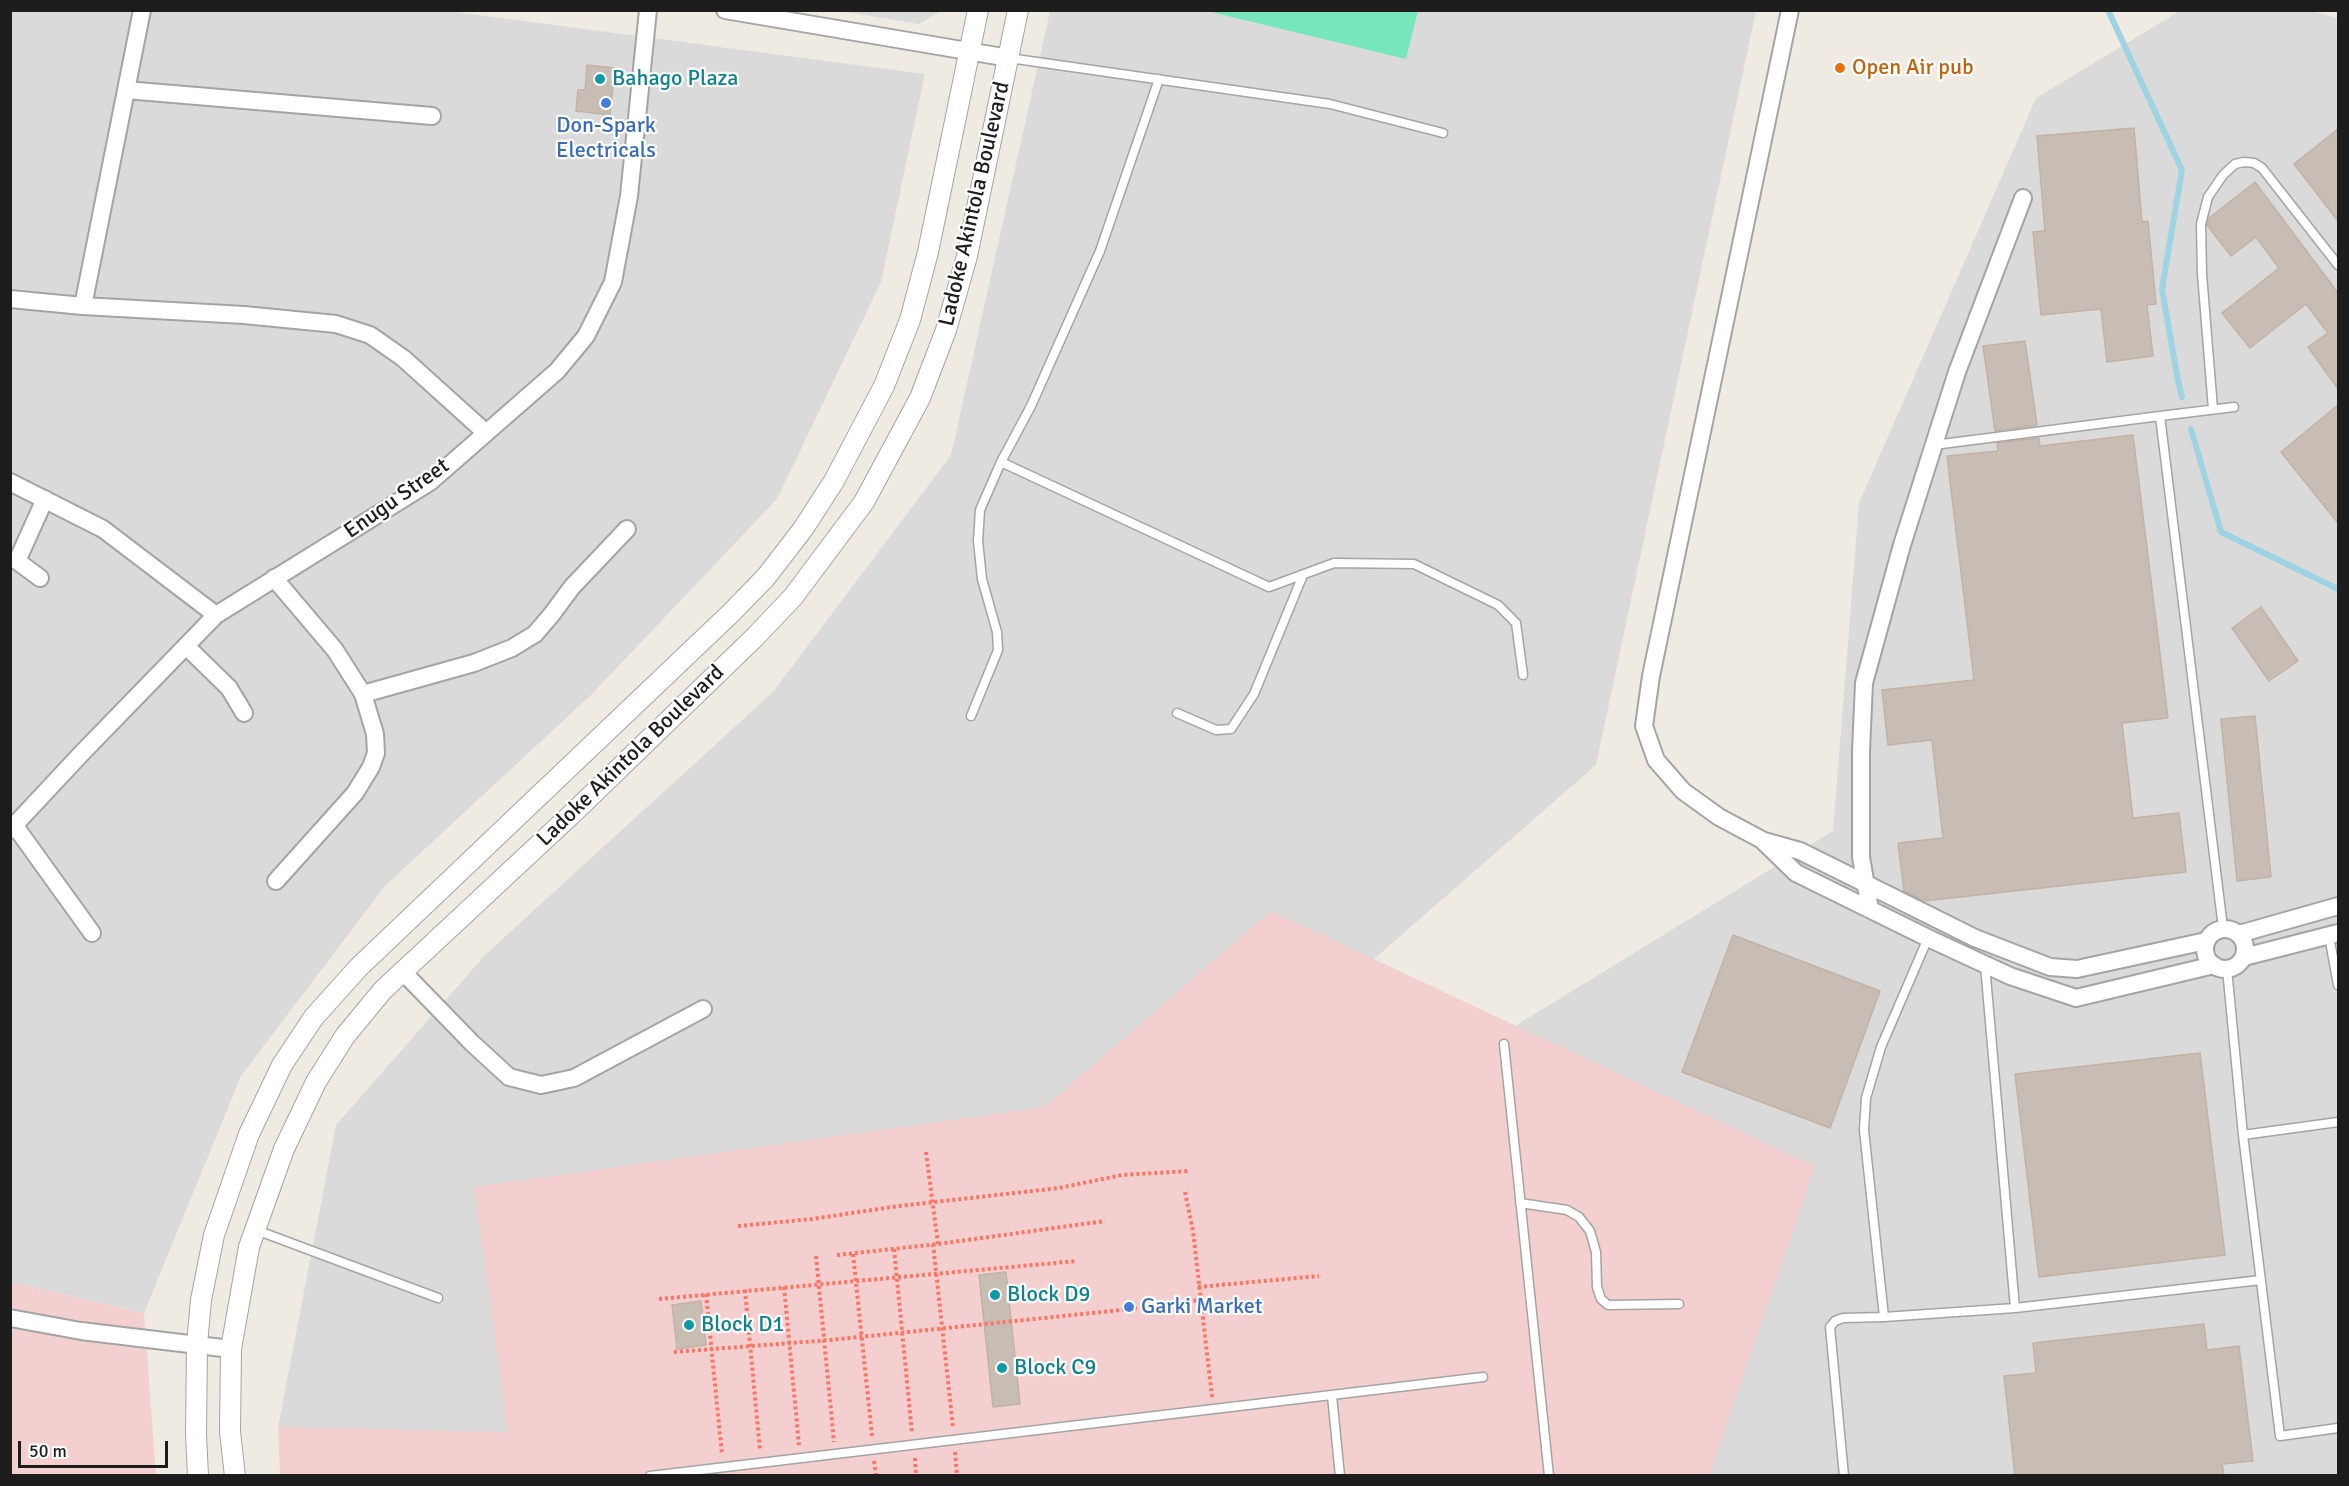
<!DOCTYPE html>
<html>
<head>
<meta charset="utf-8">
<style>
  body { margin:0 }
  #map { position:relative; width:2349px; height:1486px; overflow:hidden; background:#f0ebe2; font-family:Signika,sans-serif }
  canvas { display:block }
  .frame { position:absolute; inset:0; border:12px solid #1d1d1d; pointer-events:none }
  .scale { position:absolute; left:18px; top:1441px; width:150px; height:27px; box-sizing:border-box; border:3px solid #1d1d1d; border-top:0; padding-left:8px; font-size:18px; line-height:21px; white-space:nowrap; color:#1d1d1d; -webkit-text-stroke:4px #fff; paint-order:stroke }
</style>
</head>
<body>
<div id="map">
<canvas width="2349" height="1486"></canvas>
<div class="frame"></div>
<div class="scale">50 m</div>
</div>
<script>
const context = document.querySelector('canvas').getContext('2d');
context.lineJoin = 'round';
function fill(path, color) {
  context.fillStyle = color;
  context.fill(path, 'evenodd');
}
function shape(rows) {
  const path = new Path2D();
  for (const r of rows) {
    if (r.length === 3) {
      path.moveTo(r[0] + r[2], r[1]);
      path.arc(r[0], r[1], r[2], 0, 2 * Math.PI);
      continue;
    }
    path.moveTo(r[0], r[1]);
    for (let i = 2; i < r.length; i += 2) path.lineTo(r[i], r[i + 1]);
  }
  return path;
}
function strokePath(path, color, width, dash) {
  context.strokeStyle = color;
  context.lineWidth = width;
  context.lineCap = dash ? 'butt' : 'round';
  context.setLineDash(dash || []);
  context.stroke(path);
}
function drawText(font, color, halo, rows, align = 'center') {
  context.font = font + ' Signika,sans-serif';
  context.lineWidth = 4.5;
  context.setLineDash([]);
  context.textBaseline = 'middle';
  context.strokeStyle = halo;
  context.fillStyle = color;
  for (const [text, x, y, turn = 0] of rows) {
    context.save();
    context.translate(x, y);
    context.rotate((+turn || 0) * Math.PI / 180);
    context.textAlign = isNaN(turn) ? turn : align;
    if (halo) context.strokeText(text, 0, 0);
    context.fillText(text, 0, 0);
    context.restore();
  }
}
fill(shape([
  [11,11,448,11,925,74,881,282,777,499,592,694,385,886,241,1076,144,1313,11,1282],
  [840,11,941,11,919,24],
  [1050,11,1756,11,1596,765,1374,959,1515,1026,1833,831,1859,503,2036,98,2180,11,2311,11,2338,18,2338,1475,514,1476,278,1427,336,1125,486,954,773,692,951,455]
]), '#dbdada');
fill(shape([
  [1271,911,1815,1166,1709,1475,280,1476,278,1427,508,1432,474,1187,1045,1107],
  [11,1282,144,1313,156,1475,11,1476]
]), '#f3d0cf');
fill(shape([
  [1207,11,1418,11,1406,59]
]), '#77e7bb');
strokePath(shape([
  [2108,10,2182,170,2162,289,2178,381,2182,397],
  [2191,429,2221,532,2338,589]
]), '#9dd3e2', 6);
const building = shape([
  [587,65,615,68,610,115,576,111,578,90,585,90,587,65],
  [2134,128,2142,222,2148,221,2156,304,2147,305,2153,356,2107,362,2101,309,2041,315,2033,232,2045,231,2037,136,2134,128],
  [2338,129,2338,221,2294,164,2338,129],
  [2255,182,2338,293,2338,389,2308,347,2328,333,2306,304,2250,348,2222,313,2279,268,2256,237,2231,256,2207,225,2209,218,2255,182],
  [2025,341,2037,425,1995,431,1983,346,2025,341],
  [2338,405,2338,523,2281,452,2338,405],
  [2133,435,2168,718,2122,723,2133,818,2179,813,2186,872,1924,901,1904,891,1898,843,1943,838,1932,740,1888,745,1882,690,1974,680,1947,456,1998,451,1997,443,2039,438,2040,446,2133,435],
  [2261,607,2298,661,2269,681,2232,628,2261,607],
  [2255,716,2271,877,2237,881,2221,719,2255,716],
  [1733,935,1880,991,1830,1128,1682,1072,1733,935],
  [2200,1053,2225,1255,2039,1277,2015,1074,2200,1053],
  [1006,1272,1020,1404,993,1407,979,1275,1006,1272],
  [701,1301,706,1345,677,1349,672,1305,701,1301],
  [2204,1324,2207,1350,2239,1346,2253,1461,2222,1464,2224,1476,2015,1476,2004,1376,2036,1373,2033,1343,2204,1324]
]);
fill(building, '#c8bdb5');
strokePath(building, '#c3b1a3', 1.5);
const service = shape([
  [1009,58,1330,104,1443,133],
  [2213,409,2202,274,2201,224,2208,197,2223,175,2235,164,2244,162,2254,163,2262,168,2338,265],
  [1934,445,2160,416],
  [1001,462,1269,587,1334,563,1414,564,1498,605,1516,623,1523,675],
  [1177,713,1216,730,1231,729,1254,694,1303,575],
  [971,716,998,650,997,632,982,579,978,541,980,510,1001,462,1031,406,1100,251,1159,79],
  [2223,928,2160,416,2234,407],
  [2329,936,2338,985],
  [1928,938,1881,1047,1866,1098,1864,1130,1884,1317,2015,1308,2261,1280],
  [1985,965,2015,1308],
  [2227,969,2243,1135,2280,1436,2338,1428],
  [1504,1044,1549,1476],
  [2243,1135,2338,1122],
  [1520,1203,1567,1210,1579,1217,1590,1231,1596,1252,1597,1287,1601,1299,1608,1305,1679,1304],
  [256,1230,438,1298],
  [1332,1396,1340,1476],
  [650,1476,1483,1377],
  [1844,1476,1830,1327,1835,1321,1843,1318,1884,1317]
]);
const minor = shape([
  [725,10,1009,58],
  [1790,10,1651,676,1644,726,1656,760,1683,791,1719,817,1764,841,1800,851,1975,938,2050,967,2077,969,2206,941],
  [126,90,432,116],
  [10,299,83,306,244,315,336,324,370,335,403,358,485,432],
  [83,306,142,10],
  [10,482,103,529,216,615],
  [40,578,17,561,45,499],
  [274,578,335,650,363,694,375,734,376,753,371,767,355,793,276,881],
  [186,646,229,688,244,713],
  [363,694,474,663,512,648,535,634,552,614,572,587,627,529],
  [15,826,92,933],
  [10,830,81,754,216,615,430,482,557,371,586,336,613,282,629,196,648,10],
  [1764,842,1796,873,1928,938,2010,976,2076,998,2214,965],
  [1870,909,1861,857,1861,751,1864,683,1902,545,1957,372,2023,198],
  [2225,949,20],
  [2239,934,2338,906],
  [2244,957,2338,933],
  [403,972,472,1043,509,1077,541,1085,574,1078,703,1009],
  [10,1318,81,1331,231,1349]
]);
const tertiary = shape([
  [198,1476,196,1434,197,1344,201,1300,214,1235,249,1134,282,1065,314,1017,359,967,731,613,766,577,803,529,834,481,884,386,910,320,928,252,978,10],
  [235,1476,230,1432,231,1349,249,1247,284,1149,316,1082,345,1036,383,990,573,813,755,637,793,597,864,502,920,398,946,330,967,256,1018,10]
]);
strokePath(service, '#a4a4a4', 11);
strokePath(minor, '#a4a4a4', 20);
strokePath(tertiary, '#a4a4a4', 22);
strokePath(shape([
  [926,1152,938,1244],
  [1185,1192,1193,1231,1212,1397],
  [738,1226,812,1219,899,1206,1059,1188,1122,1175,1189,1171],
  [933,1244,953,1427],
  [894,1249,912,1433],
  [853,1254,872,1436],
  [837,1255,938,1244,1105,1221],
  [816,1256,834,1442],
  [784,1287,799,1445],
  [1198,1287,1319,1276],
  [745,1290,760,1451],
  [706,1294,722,1455],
  [659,1299,1077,1261],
  [674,1352,830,1340,1112,1311,1200,1300],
  [955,1452,957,1476],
  [915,1458,916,1476],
  [874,1461,876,1476]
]), '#ff7363', 4, [3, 3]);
strokePath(service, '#fff', 8);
strokePath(minor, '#fff', 16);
strokePath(tertiary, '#fff', 20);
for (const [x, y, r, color] of [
  [1840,68,6,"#e8710a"],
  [600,79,6,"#0f9aa8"],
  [606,103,6,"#3f7fe0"],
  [995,1295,6,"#0f9aa8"],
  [1129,1307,6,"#3f7fe0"],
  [689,1325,6,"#0f9aa8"],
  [1002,1368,6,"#0f9aa8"]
]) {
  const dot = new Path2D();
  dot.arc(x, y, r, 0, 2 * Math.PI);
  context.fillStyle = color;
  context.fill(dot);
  strokePath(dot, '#fff', 2);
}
drawText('22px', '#c56008', '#fff', [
  ["Open Air pub",1852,68]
], 'left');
drawText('22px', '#0d838f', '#fff', [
  ["Bahago Plaza",612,79],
  ["Block D9",1007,1295],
  ["Block D1",701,1325],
  ["Block C9",1014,1368]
], 'left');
drawText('22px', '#366cbe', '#fff', [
  ["Don-Spark",606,126],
  ["Electricals",606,151],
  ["Garki Market",1141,1307,"left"]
]);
drawText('22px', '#1d1d1d', '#fff', [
  ["Ladoke Akintola Boulevard",975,204,-77],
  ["Enugu Street",397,499,-35],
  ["Ladoke Akintola Boulevard",631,756,-44]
]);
</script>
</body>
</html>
